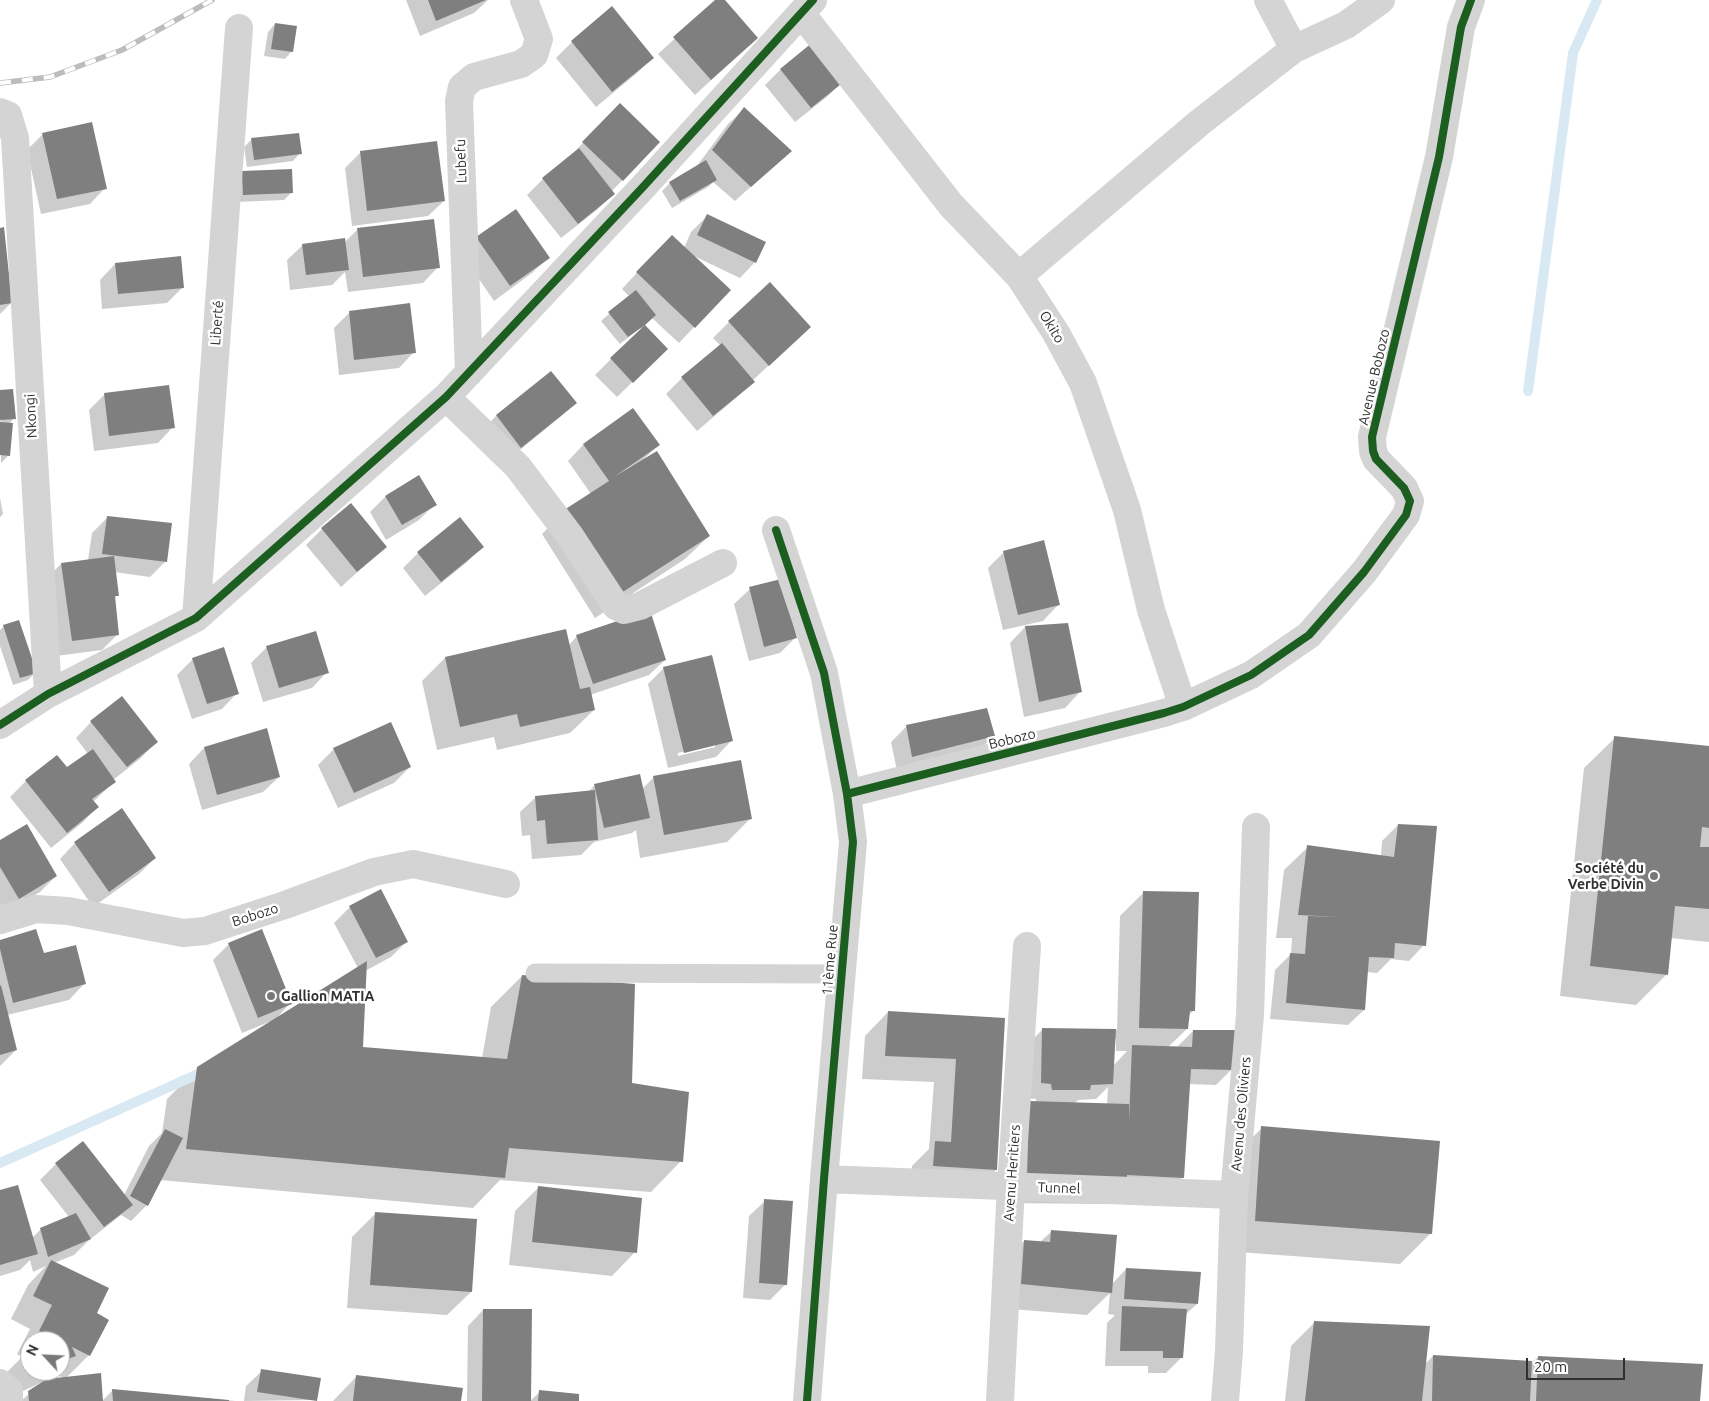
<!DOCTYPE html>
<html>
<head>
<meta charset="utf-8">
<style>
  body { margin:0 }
  #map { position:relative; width:1709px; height:1401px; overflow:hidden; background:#fff; font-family:Ubuntu,sans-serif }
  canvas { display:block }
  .north { position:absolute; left:20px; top:1331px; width:50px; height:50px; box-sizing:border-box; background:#fff; border:1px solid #acacac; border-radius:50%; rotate:295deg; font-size:14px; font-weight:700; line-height:20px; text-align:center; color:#303030 }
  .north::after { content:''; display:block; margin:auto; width:18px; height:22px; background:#787878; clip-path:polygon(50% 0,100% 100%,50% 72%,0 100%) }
  .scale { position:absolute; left:1526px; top:1358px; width:99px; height:22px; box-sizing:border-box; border:2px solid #303030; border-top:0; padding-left:6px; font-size:15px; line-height:18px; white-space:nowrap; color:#303030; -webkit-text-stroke:4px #fff; paint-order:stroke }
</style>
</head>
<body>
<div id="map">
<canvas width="1709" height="1401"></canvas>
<div class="north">N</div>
<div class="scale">20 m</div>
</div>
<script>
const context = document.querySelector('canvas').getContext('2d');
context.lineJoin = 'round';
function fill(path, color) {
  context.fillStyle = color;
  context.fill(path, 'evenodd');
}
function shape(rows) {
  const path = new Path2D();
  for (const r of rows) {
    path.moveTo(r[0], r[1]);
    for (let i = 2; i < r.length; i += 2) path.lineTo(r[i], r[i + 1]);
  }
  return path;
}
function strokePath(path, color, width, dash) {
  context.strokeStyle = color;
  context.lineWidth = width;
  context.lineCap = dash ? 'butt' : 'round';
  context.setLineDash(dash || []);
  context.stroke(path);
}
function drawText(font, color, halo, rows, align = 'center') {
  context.font = font + ' Ubuntu,sans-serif';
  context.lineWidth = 5;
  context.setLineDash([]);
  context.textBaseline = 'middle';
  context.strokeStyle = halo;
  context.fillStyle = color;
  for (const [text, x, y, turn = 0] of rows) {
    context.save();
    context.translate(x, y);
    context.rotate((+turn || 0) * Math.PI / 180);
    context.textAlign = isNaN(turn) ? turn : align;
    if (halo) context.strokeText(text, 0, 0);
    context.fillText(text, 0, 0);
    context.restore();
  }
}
fill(shape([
  [406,0,488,0,474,13,420,36],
  [717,0,724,0,757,38,695,95,658,54],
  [612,8,652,58,637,73,596,107,556,58,572,42],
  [275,24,292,51,285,59,264,56,268,32],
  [813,43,843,80,828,96,795,122,765,85,780,70],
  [744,109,790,151,735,201,713,182,708,187,672,208,662,191,670,183,697,166,728,124],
  [604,120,658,142,612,191,614,193,598,209,561,238,527,195,543,179,568,159],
  [43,134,105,188,90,204,41,214,27,150],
  [252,139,300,153,293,161,247,167,244,147],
  [361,152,444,201,428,216,352,226,345,168],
  [242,172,292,192,284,200,236,202],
  [707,216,755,262,740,278,694,256,694,327,679,343,652,318,644,325,666,349,617,397,595,375,641,329,640,328,620,344,601,321,629,296,622,289,656,252,684,248,691,232],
  [0,229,11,303,0,314],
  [357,230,438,267,423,283,348,292,345,272,332,285,290,290,287,260,303,245,345,242],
  [477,238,548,258,532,273,494,301,462,254],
  [115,264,183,287,167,303,102,309,100,280],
  [350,312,414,352,399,368,339,375,334,328],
  [729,322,810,327,752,381,753,382,737,397,697,431,666,394,682,378,721,346,713,338],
  [551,372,575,403,559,418,505,462,481,432,496,416],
  [0,392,14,418,9,424,9,455,1,463],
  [105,394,173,427,158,443,94,451,89,410],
  [633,410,658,445,642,461,709,536,685,559,595,618,542,534,565,511,591,494,568,461,583,445],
  [385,497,435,504,419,520,386,540,370,512],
  [0,498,3,514,0,517],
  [351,505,385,547,341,587,306,545,322,529],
  [108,517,166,561,150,577,114,572,117,595,114,599,118,634,102,650,56,656,45,580,61,564,88,560,92,533],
  [482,547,466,563,425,596,403,568,418,553],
  [1004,552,1058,605,1043,621,1003,630,988,568],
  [750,589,796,637,780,653,749,661,734,604],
  [4,626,36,672,28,680,13,685,0,646,0,630],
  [1025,627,1080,692,1065,708,1024,717,1010,643],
  [577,636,665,660,649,675,590,695,594,710,570,733,497,750,494,737,437,750,422,681,445,658,569,645],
  [267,647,327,672,312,688,263,702,251,663],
  [193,659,237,693,222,709,192,719,177,675],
  [664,668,731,741,716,757,668,768,648,684],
  [715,744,715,747,678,756,678,753],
  [91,722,156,742,141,758,113,780,114,782,93,802,97,807,82,823,51,848,10,797,26,781,57,756,67,769,88,754,76,738],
  [907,726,994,736,978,751,897,771,891,742],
  [1615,738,1709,747,1709,942,1670,938,1667,974,1636,1005,1560,996,1584,768],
  [204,748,279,777,263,792,202,810,189,764],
  [334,749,410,767,394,783,338,808,318,765],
  [654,777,751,818,727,842,640,858,636,830,632,833,594,842,581,855,532,859,530,835,522,836,520,812,536,797,588,792,595,785,642,789],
  [1398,825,1424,945,1409,961,1391,959,1377,973,1366,972,1364,1010,1348,1025,1270,1019,1275,970,1291,954,1292,938,1276,938,1284,870,1308,847,1381,856,1382,841],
  [0,841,56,876,40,892,3,914,0,909],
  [75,843,155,858,139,874,93,907,60,859],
  [1143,893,1194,1010,1188,1016,1187,1029,1168,1047,1177,1047,1193,1031,1232,1069,1216,1085,1188,1084,1183,1177,1160,1200,1108,1198,1102,1204,1004,1203,1036,1103,1036,1099,1026,1098,1027,1045,1043,1029,1117,1030,1120,916],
  [1114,1039,1116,1039,1116,1051,1127,1051,1113,1066],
  [1108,1087,1107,1104,1074,1104,1078,1100,1096,1099],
  [350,907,406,942,391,957,365,971,361,1048,482,1058,491,1007,522,976,631,1084,681,1161,651,1192,500,1180,473,1208,160,1180,147,1205,131,1221,121,1215,88,1241,74,1255,54,1263,95,1314,89,1355,66,1378,103,1400,113,1390,236,1401,21,1401,41,1383,16,1394,7,1372,22,1357,17,1354,30,1329,11,1319,28,1285,46,1266,33,1272,30,1260,20,1270,0,1276,0,1191,32,1238,41,1229,69,1217,40,1180,56,1164,83,1142,124,1195,149,1146,162,1133,167,1099,198,1068,270,1023,269,1022,242,1033,213,960,229,944,290,1003,277,1018,358,968,334,923],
  [30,1341,60,1341,60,1371,30,1371],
  [56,1374,65,1379,50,1380],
  [0,941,43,954,84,984,69,1000,7,1015,16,1050,0,1066],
  [888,1012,1004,1019,996,1170,973,1193,910,1189,912,1166,929,1149,934,1082,862,1079,865,1036],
  [1262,1128,1431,1233,1400,1264,1225,1251,1231,1158],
  [539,1187,635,1252,612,1276,509,1265,515,1211],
  [765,1201,786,1284,770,1300,743,1298,749,1216],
  [376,1213,471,1292,447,1315,347,1308,352,1237],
  [1052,1231,1112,1284,1126,1269,1197,1304,1185,1315,1182,1357,1166,1373,1148,1373,1148,1366,1105,1366,1107,1323,1115,1315,1108,1314,1110,1293,1087,1315,998,1308,1001,1265,1024,1241,1040,1242],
  [483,1310,530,1401,467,1401,468,1326],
  [1314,1323,1424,1365,1433,1356,1531,1364,1538,1357,1698,1401,1285,1401,1291,1346],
  [262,1371,316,1400,244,1401,246,1386],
  [357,1376,460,1401,333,1401],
  [540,1392,578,1401,530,1401]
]), '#0003');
strokePath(shape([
  [1528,391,1573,53,1597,0],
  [0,1163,209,1069]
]), '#d8e9f4', 10);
fill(shape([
  [428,0,486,0,436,21],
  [715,0,725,0,758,38,711,80,673,37],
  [612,6,654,58,612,92,571,41],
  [275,23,297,26,293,52,271,49],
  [813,42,845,81,811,108,780,69],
  [620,103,660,142,623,181,582,142],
  [744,107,792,151,751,187,712,150],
  [92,122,107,189,57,199,42,133],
  [299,133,302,154,254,160,251,138],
  [437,141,445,201,367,211,360,151],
  [579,148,615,194,578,224,542,178],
  [706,160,717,180,680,201,669,182],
  [292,169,293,193,243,195,242,171],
  [516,209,550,258,510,286,476,237],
  [707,214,766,242,756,263,697,235],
  [434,219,440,268,363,277,357,228],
  [4,227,12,303,0,305,0,228],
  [672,235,731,290,695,328,636,272],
  [345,238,349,270,306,275,302,244],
  [181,256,184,288,118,294,115,263],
  [770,282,811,327,769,366,728,321],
  [636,290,656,315,645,325,668,349,633,383,610,358,645,325,628,337,608,312],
  [410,303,416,353,354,360,349,311],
  [722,343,755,382,713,416,681,377],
  [551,371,577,403,521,448,496,415],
  [169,385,175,428,109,436,104,393],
  [13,389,16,419,0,420,0,390],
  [633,408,660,445,614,477,657,451,710,536,618,595,564,510,609,481,583,444],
  [0,422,13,423,10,456,0,455],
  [419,475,437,505,402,525,385,496],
  [351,503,387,547,357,572,321,528],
  [107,516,172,523,167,562,102,554],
  [460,517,484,547,441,582,417,552],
  [1044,540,1060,605,1018,615,1003,551],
  [114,556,119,596,115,596,119,635,72,641,61,563],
  [781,579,797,638,764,647,749,587],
  [650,610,666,660,593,684,576,635],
  [19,620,37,673,20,678,3,625],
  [1068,623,1082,692,1039,702,1025,626],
  [566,629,580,689,590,687,595,710,520,727,517,714,460,727,445,657],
  [316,631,329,673,279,688,266,646],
  [224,647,239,694,207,704,192,658],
  [712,655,733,741,684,753,663,667],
  [122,696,158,742,127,767,90,721],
  [987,708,995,736,912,757,906,725],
  [391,722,411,767,354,793,333,748],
  [267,728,280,777,217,795,204,747],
  [1614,736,1709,746,1709,828,1702,827,1700,847,1709,847,1709,909,1675,906,1668,975,1590,966],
  [93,749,116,782,92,799,99,807,67,833,25,780,57,755,67,767],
  [741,760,752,819,664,835,653,776],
  [640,774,650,818,604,828,594,784],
  [595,790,598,840,547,844,545,820,537,821,535,796],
  [122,808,156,858,109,892,74,842],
  [27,824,57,876,19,899,0,867,0,840],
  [1398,824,1437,826,1426,946,1395,943,1394,958,1369,957,1365,1010,1286,1003,1290,953,1305,954,1308,916,1341,917,1298,915,1307,845,1394,857],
  [381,889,408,942,376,958,349,906],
  [1143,891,1199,892,1195,1011,1190,1011,1188,1029,1139,1028],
  [36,929,44,953,76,945,86,984,13,1003,0,949,0,940],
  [262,929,292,1004,258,1018,228,943],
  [367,961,363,1047,507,1059,522,975,635,984,632,1083,689,1092,683,1162,509,1148,505,1178,186,1149,197,1067],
  [1,985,17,1050,0,1055,0,986],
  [888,1011,1005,1018,997,1170,933,1166,935,1141,951,1142,956,1059,885,1056],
  [1042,1028,1116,1029,1113,1084,1091,1085,1090,1090,1052,1090,1051,1084,1041,1083],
  [1193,1030,1235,1030,1233,1070,1191,1069,1184,1178,1127,1175,1127,1181,1027,1180,1029,1101,1129,1104,1129,1121,1132,1045,1192,1047],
  [1261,1126,1440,1141,1432,1234,1255,1221],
  [165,1129,183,1138,148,1206,130,1196],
  [83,1141,133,1205,104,1227,55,1163],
  [18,1185,38,1254,0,1265,0,1190],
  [538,1186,642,1198,637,1253,532,1242],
  [764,1199,793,1201,787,1285,759,1283],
  [375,1212,477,1219,472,1292,370,1285],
  [76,1213,91,1239,48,1257,40,1228],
  [1051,1230,1117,1235,1112,1293,1021,1284,1024,1240,1050,1242],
  [51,1260,109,1288,97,1313,109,1320,90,1356,72,1347,76,1356,60,1362,60,1341,45,1341,53,1338,39,1331,52,1305,33,1296],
  [1126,1268,1201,1272,1198,1304,1124,1299],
  [1122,1306,1187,1309,1183,1358,1163,1358,1163,1351,1120,1351],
  [483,1309,532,1309,531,1401,482,1401],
  [1314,1321,1430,1326,1422,1401,1305,1401],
  [1433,1355,1532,1361,1530,1401,1432,1401],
  [1538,1356,1703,1364,1700,1401,1536,1401],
  [261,1369,321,1378,317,1401,257,1392],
  [101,1373,103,1401,29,1401,28,1391,47,1379],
  [356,1375,463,1388,461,1401,353,1401],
  [112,1389,229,1400,229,1401,113,1401],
  [539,1390,579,1394,579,1401,538,1401]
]), '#7f7f7f');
strokePath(shape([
  [535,973,841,974]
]), '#d4d4d4', 19);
strokePath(shape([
  [1268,0,1294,49],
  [801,13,951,205,1019,276,1056,333,1083,383,1127,510,1151,610,1183,707],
  [0,112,8,115,15,138,48,694],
  [1019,276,1199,123,1294,49,1346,25,1381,0],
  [469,373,459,101,462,87,474,77,521,64,534,55,539,39,524,0],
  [446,397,518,467,570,536,616,606,624,610,640,606,723,563],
  [776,530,824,673,847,794,853,842,824,1179,807,1401],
  [196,618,239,28],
  [0,725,48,694,196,618,446,397,643,187,813,0],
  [847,794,1164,713,1183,707,1251,675,1309,635,1364,572,1406,515,1410,501,1404,488,1376,459,1373,451,1372,437,1439,157,1461,27,1471,0],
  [0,920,36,909,68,911,183,933,205,931,285,905,374,872,413,864,506,884],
  [824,1179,1234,1195],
  [0,1383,9,1391,9,1401],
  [1000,1401,1011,1186,1027,946],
  [1225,1401,1229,1351,1234,1195,1250,1015,1256,827]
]), '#d4d4d4', 28);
const rail = shape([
  [0,83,50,77,122,50,212,0]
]);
strokePath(rail, '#bcbcbc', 5.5);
strokePath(rail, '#fff', 4, [11]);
strokePath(shape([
  [776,530,824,673,847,794,853,842,824,1179,807,1401],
  [0,725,48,694,196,618,446,397,643,187,813,0],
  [847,794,1164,713,1183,707,1251,675,1309,635,1364,572,1406,515,1410,501,1404,488,1376,459,1373,451,1372,437,1439,157,1461,27,1471,0]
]), '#1b5e20', 8);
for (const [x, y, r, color] of [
  [1654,876,5,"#787878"],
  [271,996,5,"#787878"]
]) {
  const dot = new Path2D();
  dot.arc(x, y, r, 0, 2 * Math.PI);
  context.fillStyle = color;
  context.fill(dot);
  strokePath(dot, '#fff', 2);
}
drawText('14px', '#303030', '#fff', [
  ["Lubefu",461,161,-92],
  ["Liberté",217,323,-86],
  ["Okito",1052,327,59],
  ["Avenue Bobozo",1374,377,-77],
  ["Nkongi",31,416,-93],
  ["Bobozo",1012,739,-14],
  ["Bobozo",255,915,-18],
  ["11ème Rue",830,960,-85],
  ["Avenu des Oliviers",1241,1114,-85],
  ["Avenu Heritiers",1012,1173,-86],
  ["Tunnel",1059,1188,2]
]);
drawText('bold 14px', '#303030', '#fff', [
  ["Société du",1644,868],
  ["Verbe Divin",1644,884],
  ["Gallion MATIA",281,996,"left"]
], 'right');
</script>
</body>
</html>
